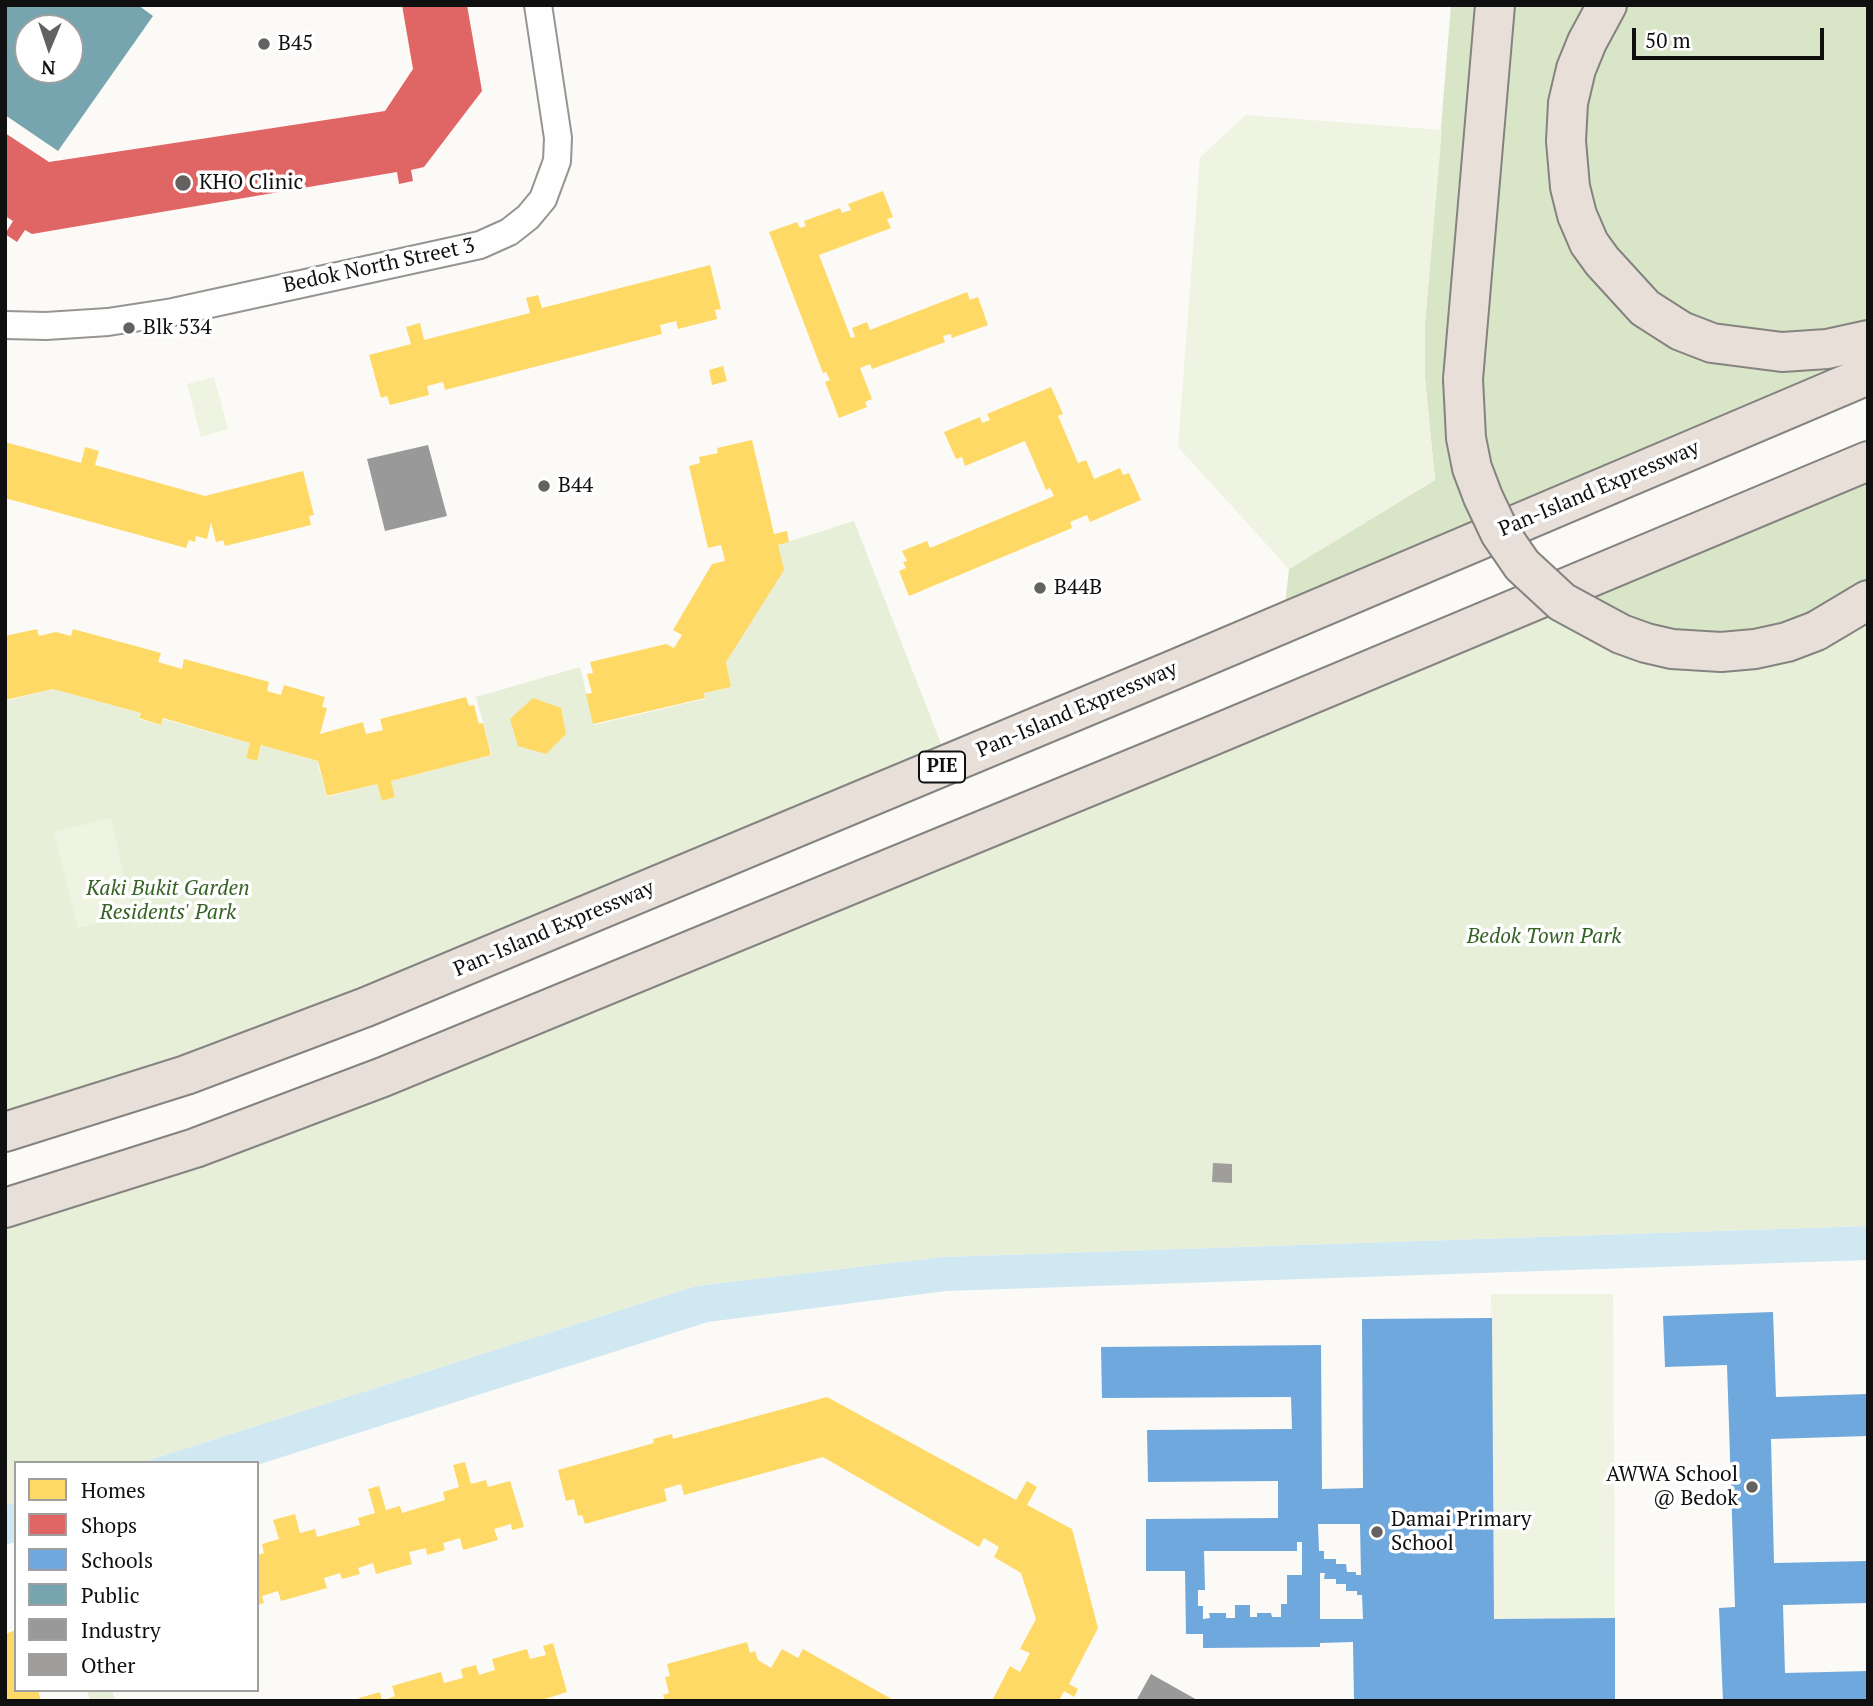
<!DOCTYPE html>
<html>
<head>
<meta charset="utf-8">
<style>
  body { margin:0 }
  #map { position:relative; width:1873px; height:1706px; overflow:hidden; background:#fcfaf6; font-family:"PT Serif",serif }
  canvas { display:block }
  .frame { position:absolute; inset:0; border:7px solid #101010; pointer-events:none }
  .legend { position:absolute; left:14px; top:1461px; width:245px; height:231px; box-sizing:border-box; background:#fff; border:2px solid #9f9f9f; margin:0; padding:9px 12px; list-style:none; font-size:21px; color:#101010 }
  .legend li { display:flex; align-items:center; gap:14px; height:35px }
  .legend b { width:35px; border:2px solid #9f9f9f }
  .north { position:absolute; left:14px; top:14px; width:70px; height:70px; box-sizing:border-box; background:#fff; border:2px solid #9f9f9f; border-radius:50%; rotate:182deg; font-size:19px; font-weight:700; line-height:28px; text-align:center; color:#101010 }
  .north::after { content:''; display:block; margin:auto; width:24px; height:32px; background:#636260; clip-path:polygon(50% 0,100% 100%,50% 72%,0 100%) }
  .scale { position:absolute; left:1632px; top:28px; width:192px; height:32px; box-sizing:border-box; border:4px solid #101010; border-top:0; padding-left:9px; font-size:21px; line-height:24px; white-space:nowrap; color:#101010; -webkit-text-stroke:5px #fff; paint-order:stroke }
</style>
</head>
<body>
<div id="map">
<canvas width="1873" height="1706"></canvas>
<div class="frame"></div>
<ul class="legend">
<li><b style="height:19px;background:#ffd966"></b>Homes</li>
<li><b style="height:19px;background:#e06666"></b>Shops</li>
<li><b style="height:19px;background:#6fa8dc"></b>Schools</li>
<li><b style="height:19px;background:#76a5af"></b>Public</li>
<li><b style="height:19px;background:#999"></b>Industry</li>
<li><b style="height:19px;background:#a09e9b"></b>Other</li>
</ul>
<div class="north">N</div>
<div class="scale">50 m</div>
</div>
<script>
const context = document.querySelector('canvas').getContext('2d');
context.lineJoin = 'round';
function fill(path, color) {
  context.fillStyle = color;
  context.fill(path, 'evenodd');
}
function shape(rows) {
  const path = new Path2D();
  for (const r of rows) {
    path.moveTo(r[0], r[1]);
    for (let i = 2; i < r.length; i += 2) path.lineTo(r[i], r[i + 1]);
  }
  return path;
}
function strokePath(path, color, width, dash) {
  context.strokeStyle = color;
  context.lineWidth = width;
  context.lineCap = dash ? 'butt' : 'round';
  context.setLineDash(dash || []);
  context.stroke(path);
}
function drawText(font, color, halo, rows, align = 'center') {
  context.font = font + ' "PT Serif",serif';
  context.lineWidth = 7;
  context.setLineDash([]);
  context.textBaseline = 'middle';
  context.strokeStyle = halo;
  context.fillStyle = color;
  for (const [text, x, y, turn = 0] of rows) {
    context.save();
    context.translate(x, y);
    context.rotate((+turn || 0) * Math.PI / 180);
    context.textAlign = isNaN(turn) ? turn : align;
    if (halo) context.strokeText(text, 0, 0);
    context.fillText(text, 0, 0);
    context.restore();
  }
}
fill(shape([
  [854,521,947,759,359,999,5,1125,5,701,53,689,140,713,139,719,161,725,163,719,250,743,246,758,256,761,262,745,317,761,327,797,377,784,382,801,395,797,391,781,492,755,476,697,580,667,594,725,705,699,704,693,731,687,726,662,778,545],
  [1555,608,1868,613,1868,1226,943,1257,696,1286,140,1463,16,1463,16,1502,5,1506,5,1227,201,1167,358,1106],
  [87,1690,112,1690,115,1701,90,1701]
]), '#e7efd8');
fill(shape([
  [1451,5,1868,5,1868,375,1283,623,1289,569,1435,480,1425,379,1425,323],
  [1868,461,1868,600,1721,652,1557,591]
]), '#d8e6c7');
fill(shape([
  [1246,115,1442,130,1425,323,1425,379,1435,480,1289,569,1178,447,1200,157],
  [214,377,228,429,201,437,187,384],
  [111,818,133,915,78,928,54,832],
  [1491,1294,1613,1294,1615,1618,1494,1619]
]), '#eff3e1');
fill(shape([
  [1868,1226,1868,1260,946,1291,708,1322,257,1465,257,1463,140,1463,696,1286,943,1257],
  [16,1502,16,1542,5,1545,5,1506]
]), '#d0e8f2');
fill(shape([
  [883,191,893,217,887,219,891,228,819,255,851,338,855,337,852,328,867,322,870,330,967,292,970,300,978,297,988,325,952,338,951,334,943,336,945,342,872,369,870,364,860,368,872,399,865,402,867,407,839,418,825,382,830,380,826,372,823,373,769,232,797,222,800,228,806,226,804,221,840,208,842,213,851,210,848,204],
  [710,265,721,309,715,310,717,319,678,329,676,321,660,325,662,334,445,390,443,382,427,386,429,395,390,405,387,396,381,398,369,355,411,344,406,327,420,323,424,340,530,313,526,298,538,295,542,308],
  [723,366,727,381,712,385,709,370],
  [1051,387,1063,414,1058,416,1078,463,1086,460,1094,479,1120,468,1123,475,1129,473,1141,500,1090,522,1087,515,1070,522,1072,528,909,596,899,571,906,568,903,562,907,561,902,551,927,541,930,548,1054,496,1050,488,1046,490,1025,441,965,466,962,457,956,459,944,432,980,417,982,423,990,420,987,414],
  [752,440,774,534,787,531,789,542,778,545,784,570,726,662,731,687,704,693,705,698,593,724,586,694,592,693,587,674,593,673,590,662,666,644,674,648,682,635,673,630,712,564,725,561,721,545,708,548,689,466,700,463,699,457,718,453,717,448],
  [5,442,81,463,85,447,99,451,95,465,205,496,303,471,314,515,309,516,311,525,225,546,223,540,216,542,211,522,207,539,196,536,195,542,189,540,186,548,5,498],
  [37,629,39,636,56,632,71,636,73,629,161,653,158,662,182,669,184,659,269,682,267,691,281,695,284,685,325,697,322,707,327,708,320,734,363,722,366,734,383,730,380,719,466,697,469,706,474,705,479,724,483,723,491,755,391,781,395,797,382,801,377,784,327,796,318,761,261,745,257,761,246,758,250,743,163,718,161,725,139,718,141,713,53,689,5,700,5,636],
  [533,698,561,708,566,734,546,754,518,746,510,719],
  [827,1397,1016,1500,1027,1481,1037,1487,1027,1505,1072,1529,1098,1628,1069,1684,1078,1689,1074,1697,1064,1691,1059,1701,993,1699,1010,1666,1020,1672,1030,1653,1020,1649,1036,1619,1021,1573,994,1557,999,1547,984,1538,979,1547,823,1457,684,1495,681,1484,664,1489,667,1501,585,1524,582,1515,578,1516,574,1499,566,1501,558,1470,654,1443,653,1439,672,1434,673,1439],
  [465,1462,471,1484,486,1480,488,1487,510,1481,524,1527,512,1530,511,1524,494,1529,498,1540,463,1550,460,1538,443,1543,445,1550,427,1555,426,1548,409,1552,412,1564,376,1574,373,1563,358,1568,360,1574,342,1579,340,1573,324,1578,327,1588,281,1601,278,1591,262,1596,264,1603,257,1605,257,1555,264,1553,262,1544,279,1539,273,1520,295,1514,300,1533,315,1529,317,1537,360,1525,358,1518,375,1513,368,1489,379,1486,386,1510,400,1506,402,1513,445,1500,443,1492,459,1487,453,1465],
  [16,1630,16,1690,38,1690,41,1701,5,1701,5,1634],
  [747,1642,750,1653,755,1651,758,1660,771,1668,782,1649,798,1658,803,1649,895,1701,665,1701,663,1695,669,1693,665,1677,670,1676,667,1664],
  [553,1643,567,1692,545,1699,546,1701,382,1701,395,1696,392,1686,441,1672,444,1683,463,1678,461,1669,476,1665,479,1675,495,1670,492,1659,527,1649,530,1659,546,1655,543,1646],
  [380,1692,382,1701,360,1701,359,1698]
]), '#ffd966');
fill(shape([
  [402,5,467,5,482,91,424,167,411,170,413,181,399,184,397,172,32,234,25,230,17,242,5,234,13,221,5,216,5,133,49,162,385,111,413,69]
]), '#e06666');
fill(shape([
  [1773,1312,1776,1397,1868,1394,1868,1436,1771,1439,1774,1563,1868,1561,1868,1603,1783,1605,1785,1673,1868,1671,1868,1701,1723,1701,1719,1608,1735,1607,1727,1365,1665,1367,1663,1316],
  [1492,1318,1494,1619,1615,1618,1615,1701,1354,1701,1353,1642,1320,1643,1320,1647,1203,1648,1203,1634,1186,1634,1185,1571,1146,1571,1146,1519,1278,1518,1278,1481,1148,1482,1147,1430,1292,1429,1291,1397,1102,1398,1101,1347,1321,1345,1322,1489,1363,1488,1362,1319],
  [1318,1524,1360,1524,1361,1575,1356,1575,1356,1572,1347,1572,1346,1564,1336,1564,1336,1559,1324,1559,1324,1551,1319,1551],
  [1297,1542,1302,1542,1302,1575,1287,1575,1287,1604,1281,1604,1281,1617,1272,1617,1271,1613,1257,1613,1257,1617,1250,1617,1250,1605,1235,1605,1235,1618,1226,1618,1226,1613,1209,1613,1210,1618,1203,1619,1203,1606,1198,1606,1198,1590,1205,1590,1204,1551,1297,1551],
  [1320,1573,1325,1573,1324,1579,1336,1579,1336,1584,1346,1584,1346,1591,1357,1591,1357,1595,1362,1595,1363,1619,1320,1619]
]), '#6fa8dc');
fill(shape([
  [5,5,138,5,153,16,58,151,5,115],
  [28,28,70,28,70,70,28,70]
]), '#76a5af');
fill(shape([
  [428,445,447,516,385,531,367,459],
  [1151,1674,1199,1701,1136,1701]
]), '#999');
fill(shape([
  [1213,1163,1232,1164,1232,1183,1212,1182]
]), '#a09e9b');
const street = shape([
  [5,325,46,326,108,322,173,312,480,245,509,232,528,217,543,199,557,161,558,138,538,5]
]);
const highway = shape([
  [1607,5,1587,42,1576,69,1568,103,1566,141,1570,187,1577,215,1589,243,1602,261,1645,308,1681,331,1712,343,1782,352,1827,349,1868,340],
  [1463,379,1495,5],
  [1816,631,1868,600],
  [5,1132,186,1075,366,1007,1171,671,1868,375],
  [5,1208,195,1148,383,1077,1202,740,1868,461]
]);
strokePath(street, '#969594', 30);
strokePath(highway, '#848381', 42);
strokePath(street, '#fffefe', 26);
strokePath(highway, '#e8e0d8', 38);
const highwayBridge = shape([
  [1463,379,1466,438,1472,468,1483,497,1500,533,1522,565,1562,602,1621,634,1646,643,1672,649,1721,652,1755,649,1787,642,1816,631]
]);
strokePath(highwayBridge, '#848381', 42, []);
strokePath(highwayBridge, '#e8e0d8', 38);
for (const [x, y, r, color] of [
  [264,44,7,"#636260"],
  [183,183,9,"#636260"],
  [129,328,7,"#636260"],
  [544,486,7,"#636260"],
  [1040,588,7,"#636260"],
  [1752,1487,7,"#636260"],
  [1377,1532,7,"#636260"]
]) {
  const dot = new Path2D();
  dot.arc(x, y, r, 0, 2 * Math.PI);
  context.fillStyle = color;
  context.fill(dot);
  strokePath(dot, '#fff', 2.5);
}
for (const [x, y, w] of [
  [942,767,46]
]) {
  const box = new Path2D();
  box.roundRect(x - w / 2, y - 15.5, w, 31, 5);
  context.fillStyle = '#fff';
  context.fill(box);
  strokePath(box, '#101010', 2);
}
drawText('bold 19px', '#101010', null, [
  ["PIE",942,767]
]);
drawText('21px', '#101010', '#fff', [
  ["B45",278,44],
  ["KHO Clinic",199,183],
  ["Blk 534",143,328],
  ["B44",558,486],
  ["B44B",1054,588],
  ["AWWA School",1738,1475,"right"],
  ["@ Bedok",1738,1499,"right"],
  ["Damai Primary",1391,1520],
  ["School",1391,1544]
], 'left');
drawText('21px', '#101010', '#fff', [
  ["Bedok North Street 3",379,266,-12],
  ["Pan-Island Expressway",1599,489,-23],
  ["Pan-Island Expressway",1077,710,-23],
  ["Pan-Island Expressway",554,929,-23]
]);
drawText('italic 21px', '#356225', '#fff', [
  ["Kaki Bukit Garden",168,889],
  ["Residents' Park",168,913],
  ["Bedok Town Park",1544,937]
]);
</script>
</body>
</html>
